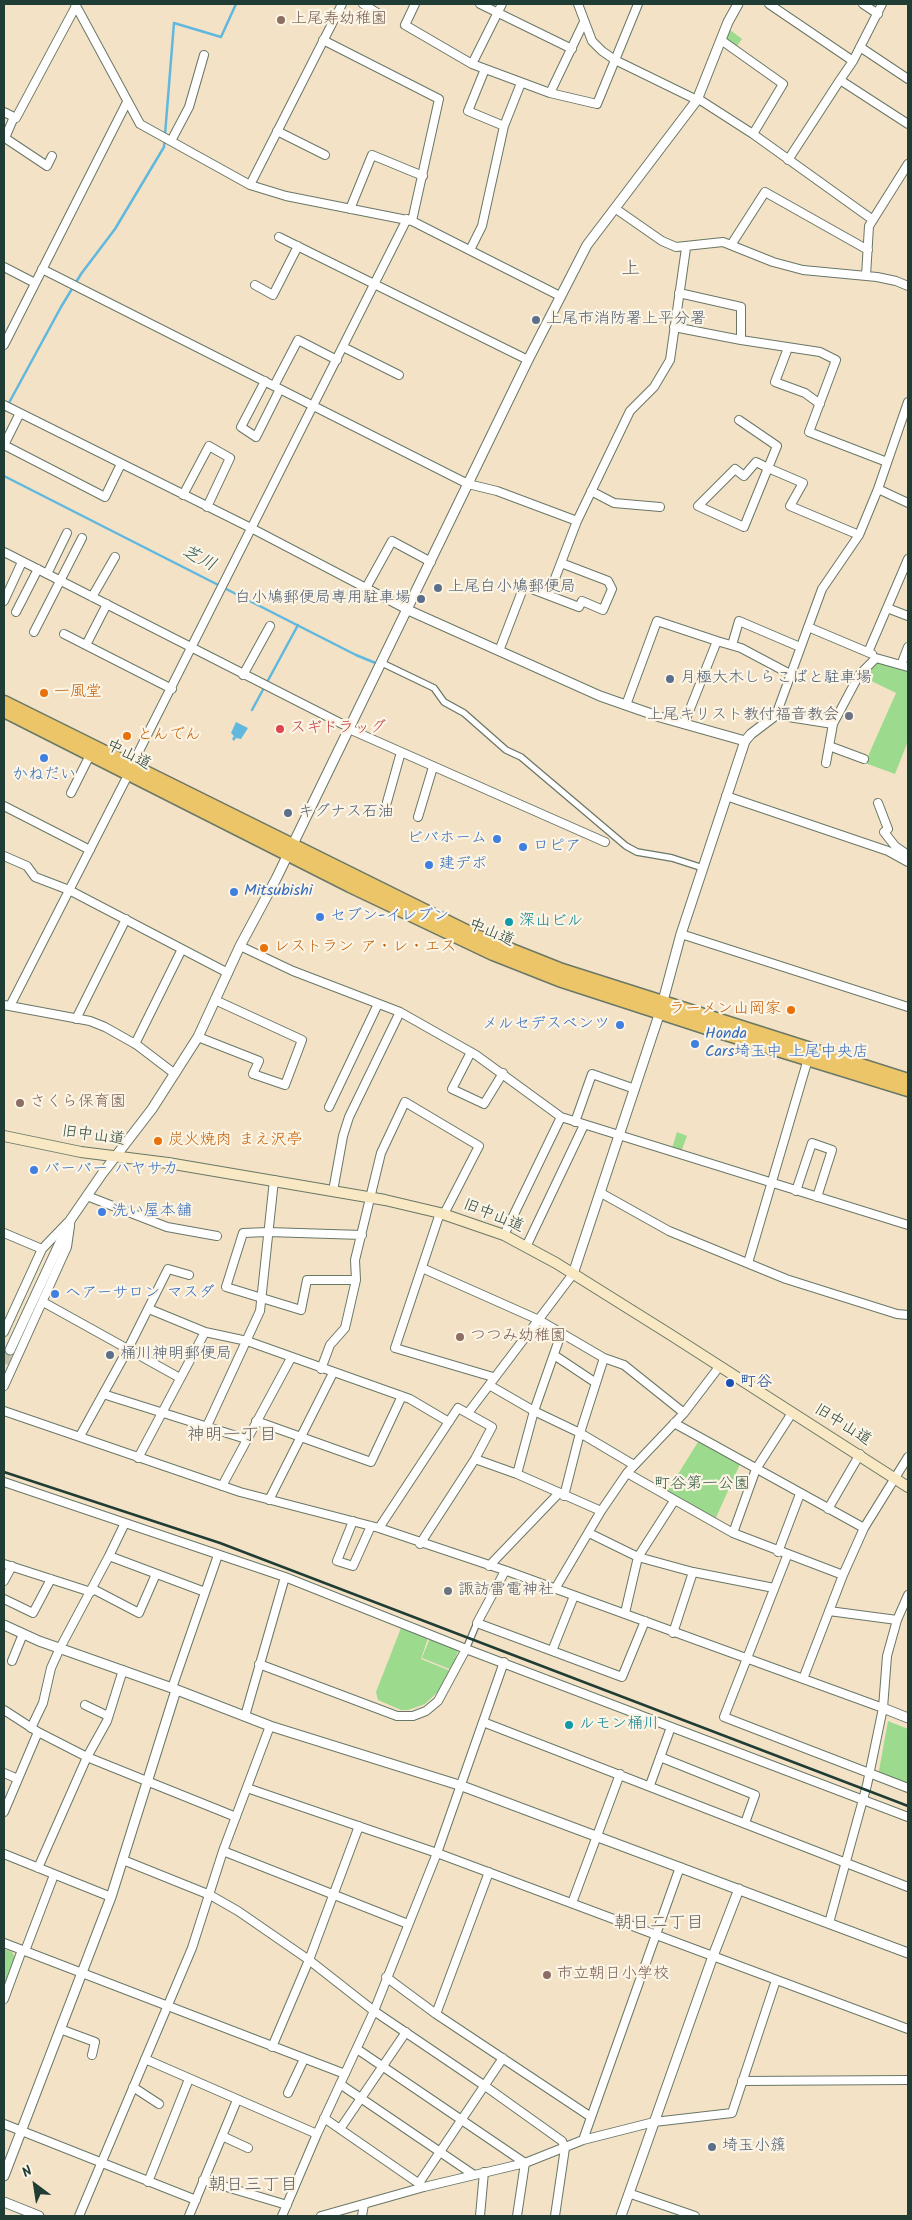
<!DOCTYPE html>
<html>
<head>
<meta charset="utf-8">
<style>
  body { margin:0 }
  #map { position:relative; width:912px; height:2220px; overflow:hidden; background:#f3e2c5; font-family:Kalam,sans-serif }
  canvas { display:block }
  .frame { position:absolute; inset:0; border:5px solid #1f3d34; pointer-events:none }
  .north { position:absolute; left:10px; top:2160px; width:50px; height:50px; -webkit-text-stroke:4px #fcf5e5; paint-order:stroke; rotate:329deg; font-size:14px; font-weight:700; line-height:20px; text-align:center; color:#1f3d34 }
  .north::after { content:''; display:block; margin:auto; width:18px; height:22px; background:#1f3d34; clip-path:polygon(50% 0,100% 100%,50% 72%,0 100%) }
</style>
</head>
<body>
<div id="map">
<canvas width="912" height="2220"></canvas>
<div class="frame"></div>
<div class="north">N</div>
</div>
<script>
const context = document.querySelector('canvas').getContext('2d');
context.lineJoin = 'round';
function fill(path, color) {
  context.fillStyle = color;
  context.fill(path, 'evenodd');
}
function shape(rows) {
  const path = new Path2D();
  for (const r of rows) {
    path.moveTo(r[0], r[1]);
    for (let i = 2; i < r.length; i += 2) path.lineTo(r[i], r[i + 1]);
  }
  return path;
}
function strokePath(path, color, width, dash) {
  context.strokeStyle = color;
  context.lineWidth = width;
  context.lineCap = dash ? 'butt' : 'round';
  context.setLineDash(dash || []);
  context.stroke(path);
}
function drawText(font, color, halo, rows, align = 'center') {
  context.font = font + ' Kalam,"Klee One",sans-serif';
  context.lineWidth = 4.5;
  context.setLineDash([]);
  context.textBaseline = 'middle';
  context.strokeStyle = halo;
  context.fillStyle = color;
  for (const [text, x, y, turn = 0] of rows) {
    context.save();
    context.translate(x, y);
    context.rotate((+turn || 0) * Math.PI / 180);
    context.textAlign = isNaN(turn) ? turn : align;
    if (halo) context.strokeText(text, 0, 0);
    context.fillText(text, 0, 0);
    context.restore();
  }
}
fill(shape([
  [726,27,742,39,734,50,721,40],
  [876,658,908,667,908,741,895,774,865,763,896,693,859,675],
  [677,1132,687,1136,681,1152,672,1148],
  [698,1442,740,1464,714,1522,665,1495],
  [401,1628,428,1638,421,1659,453,1672,448,1682,425,1704,408,1710,401,1710,378,1700,376,1692],
  [430,1638,458,1650,452,1670,422,1658],
  [888,1721,908,1729,908,1788,878,1776],
  [4,1949,12,1952,15,1957,4,1988]
]), '#9cda8e');
fill(shape([
  [236,722,248,728,241,739,236,738,234,741,232,739,234,736,231,733]
]), '#61b8de');
strokePath(shape([
  [4,412,61,307,81,274,115,229,164,147,174,23,221,37,236,4],
  [4,476,356,655,378,664],
  [252,710,298,625]
]), '#61b8de', 2.5);
strokePath(shape([
  [4,1363,10,1350]
]), '#c9c1a8', 9, [9, 4.5]);
const pedestrian = shape([
  [382,663,434,688,444,702,464,713,506,750,521,757,626,846,637,852,672,858,703,868],
  [466,1649,477,1623]
]);
const minor = shape([
  [75,4,140,124,250,185,286,196,412,221,560,296],
  [363,4,382,16],
  [415,4,405,25,472,64,550,93,597,104,638,4],
  [480,4,572,49],
  [578,4,592,41,602,51,615,60,697,100],
  [769,4,853,61],
  [863,4,878,14],
  [882,4,853,61,840,80,908,124],
  [323,40,439,99,412,221],
  [721,40,783,84,753,134],
  [860,47,908,79],
  [472,64,502,4],
  [485,69,468,111,504,126],
  [550,93,584,22],
  [697,98,753,134,873,220],
  [4,112,16,118,76,6],
  [14,117,5,138,47,166,52,156],
  [277,131,325,155],
  [171,141,189,107,204,55],
  [788,160,840,80],
  [250,185,342,4],
  [350,209,372,155,423,176],
  [616,209,662,241,676,247,723,242,773,262,803,270,877,277,896,281,908,286],
  [279,237,528,360],
  [731,245,765,192,868,250],
  [470,250,482,226,504,126,521,83],
  [4,267,35,283],
  [42,269,468,484,497,491,577,521],
  [866,276,869,226,908,164],
  [255,285,273,295,298,246],
  [679,293,741,307,741,340],
  [674,327,741,340,820,352,836,360,809,432,887,462],
  [4,345,127,102],
  [343,347,399,375],
  [788,348,775,382,805,393,820,404],
  [265,381,241,427,256,437,280,389],
  [274,386,298,340,337,360],
  [908,402,878,489,859,535,822,589,776,715,833,724,859,675,876,658,908,667],
  [4,405,253,529,408,610],
  [20,413,4,445,105,497,121,464],
  [739,420,777,446,768,468,744,527,698,506,735,469,744,476,756,462,768,468,803,483,790,506,859,535],
  [878,489,908,503],
  [591,491,614,503,660,507],
  [183,495,209,446,230,458,207,507],
  [4,552,350,728],
  [47,574,67,533],
  [366,588,392,541,431,562],
  [549,594,577,521,630,411,654,387,670,360,686,248],
  [92,597,115,557],
  [4,601,22,562],
  [887,608,908,616],
  [16,612,38,569],
  [808,627,872,654],
  [34,632,82,538],
  [64,634,172,689],
  [86,645,107,604],
  [732,645,739,621,800,647],
  [869,650,908,559],
  [499,651,524,586,579,607,582,601,603,610,612,589,608,581,561,563],
  [901,665,908,647],
  [243,675,270,626],
  [626,705,657,621,717,641],
  [684,724,717,641,741,648,790,674],
  [349,729,605,842],
  [829,746,864,759],
  [826,763,833,724],
  [132,765,407,219],
  [71,793,90,755],
  [726,796,888,851,908,862],
  [387,802,401,752],
  [878,803,888,829,884,832,895,846,908,855],
  [4,806,90,850],
  [418,817,433,767],
  [4,856,27,866,35,877,69,890,228,973],
  [681,934,908,1007],
  [240,946,293,971,400,1012,476,1055,561,1117,908,1225],
  [4,1005,90,1021,105,1027,137,1045,175,1074],
  [10,1006,128,775],
  [76,1019,126,919],
  [198,1037,259,1061,253,1074,285,1085,302,1040,215,1000],
  [135,1044,182,949],
  [471,1052,452,1089,484,1104,503,1073],
  [329,1107,378,1004],
  [575,1122,592,1074,635,1089],
  [333,1191,343,1136,349,1117,400,1012],
  [796,1191,812,1143,832,1150,817,1197],
  [601,1193,669,1231,786,1279,897,1314,908,1315],
  [87,1196,167,1227,217,1236],
  [440,1213,395,1348,493,1377],
  [4,1233,42,1249],
  [504,1235,561,1117],
  [526,1247,584,1125],
  [748,1263,808,1059],
  [422,1268,539,1320,604,1358,624,1365,684,1413],
  [356,1280,307,1280,301,1310,226,1287,243,1233,268,1232,362,1235],
  [43,1302,180,1378],
  [149,1309,205,1332,247,1341,410,1399,449,1422],
  [4,1332,42,1249,68,1222],
  [554,1355,596,1383],
  [321,1369,330,1345,345,1328,356,1280,355,1260,381,1153,405,1102,479,1146,444,1214],
  [489,1385,534,1411,580,1433,634,1465],
  [4,1386,67,1247,70,1226],
  [103,1394,246,1439],
  [4,1411,240,1492,379,1528,507,1571,883,1708],
  [468,1413,573,1274],
  [256,1421,371,1462,402,1396],
  [674,1423,864,1528],
  [207,1426,260,1311,274,1180],
  [80,1436,128,1349,168,1269,189,1275],
  [138,1458,205,1332],
  [475,1459,517,1474,601,1511],
  [627,1473,733,1533,843,1575],
  [517,1474,534,1411,561,1334],
  [4,1482,285,1577,466,1649,908,1817],
  [222,1486,291,1358],
  [564,1496,580,1433,604,1358],
  [269,1500,333,1373],
  [828,1509,860,1454],
  [353,1521,337,1561,353,1566,371,1526],
  [125,1523,109,1556,205,1592],
  [379,1528,458,1408,492,1427,475,1459,420,1544],
  [589,1533,638,1557,693,1572,774,1588],
  [733,1533,756,1469,792,1413],
  [778,1552,800,1494],
  [787,1556,724,1717,908,1788],
  [4,1564,91,1592],
  [489,1566,559,1493],
  [505,1571,477,1623,622,1677,645,1621],
  [4,1581,12,1566],
  [93,1589,139,1613,156,1574],
  [555,1589,601,1511,627,1473,684,1413,719,1367],
  [4,1599,33,1613,51,1579],
  [829,1611,897,1620],
  [625,1613,638,1557,674,1501],
  [673,1633,693,1572],
  [552,1651,574,1596],
  [12,1661,23,1634],
  [259,1664,397,1716,413,1716,426,1711,438,1701,466,1649],
  [803,1679,843,1575,864,1528,908,1457],
  [172,1688,218,1555],
  [85,1705,108,1716],
  [4,1710,38,1732,87,1757,236,1817],
  [245,1716,285,1577],
  [483,1722,908,1887],
  [31,1728,43,1703,51,1668,60,1648,109,1556],
  [660,1757,755,1795,745,1823],
  [4,1773,18,1779],
  [650,1785,671,1727],
  [247,1788,437,1853,908,2029],
  [4,1812,38,1732],
  [223,1851,408,1924],
  [4,1854,111,1897],
  [123,1860,210,1895,238,1911,309,1960,374,2011,485,2086,562,2141,565,2148,555,2216],
  [38,1868,87,1757,107,1721,123,1670],
  [572,1903,620,1774],
  [829,1923,867,1785,883,1708,887,1656,897,1620,908,1595],
  [4,1943,345,2074],
  [25,1951,54,1875],
  [386,1977,436,2014,591,2117],
  [4,1999,22,1950],
  [436,2014,489,1872],
  [60,2029,95,2042,92,2055],
  [272,2047,309,1960,359,1826],
  [357,2049,525,2163,517,2216],
  [145,2059,317,2134],
  [742,2081,908,2080],
  [340,2084,474,2175],
  [133,2087,159,2104],
  [288,2093,304,2059],
  [324,2118,421,2185],
  [4,2124,196,2200],
  [340,2129,406,2032],
  [222,2136,248,2148],
  [583,2140,680,1867],
  [203,2180,287,2205],
  [148,2182,189,2079],
  [419,2183,503,2058],
  [631,2194,695,2216],
  [79,2216,192,1948,223,1851,270,1726],
  [189,2216,237,2100],
  [282,2216,317,2134,374,2011,437,1853,504,1662],
  [321,2216,424,2187,525,2163,583,2140,654,2122,732,2113,776,1980],
  [362,2216,364,2204],
  [480,2216,484,2172]
]);
const tertiary = shape([
  [408,610,600,696,660,717,745,741],
  [573,1274,660,1012,681,934,745,741,751,734,776,715],
  [10,1350,71,1219,102,1174,152,1109,198,1037,240,946,276,879,528,360,587,245,697,100,728,22,738,4],
  [4,1625,39,1641,172,1688,270,1726,462,1786,908,1953],
  [883,1708,908,1718],
  [4,2176,111,1897,176,1690],
  [4,2202,39,2216],
  [621,2216,713,1956,739,1889]
]);
const secondary = shape([
  [4,1136,81,1152,168,1163,385,1200,440,1213,504,1235,556,1263,671,1335,908,1487]
]);
const trunk = shape([
  [4,702,474,935,562,970,908,1080],
  [4,711,350,886,493,954,559,980,716,1031,908,1090]
]);
strokePath(pedestrian, '#697767', 8);
strokePath(minor, '#697767', 10);
strokePath(tertiary, '#697767', 11);
strokePath(secondary, '#697767', 12);
strokePath(trunk, '#697767', 15);
strokePath(pedestrian, '#fff', 5.5);
strokePath(minor, '#fff', 8);
strokePath(tertiary, '#fff', 9);
strokePath(secondary, '#f8e8c3', 10);
strokePath(trunk, '#edc569', 12);
strokePath(shape([
  [4,1472,220,1543,908,1806]
]), '#1f3d34', 2.5);
for (const [x, y, r, color] of [
  [281,20,5,"#8d6e63"],
  [536,320,5,"#5c6f8a"],
  [438,588,5,"#5c6f8a"],
  [421,599,5,"#5c6f8a"],
  [670,679,5,"#5c6f8a"],
  [44,693,5,"#e8710a"],
  [849,716,5,"#6b7280"],
  [280,729,5,"#e0444e"],
  [127,736,5,"#e8710a"],
  [44,758,5,"#3f7fe0"],
  [288,813,5,"#5c6f8a"],
  [497,839,5,"#3f7fe0"],
  [523,847,5,"#3f7fe0"],
  [429,865,5,"#3f7fe0"],
  [234,892,5,"#3f7fe0"],
  [320,917,5,"#3f7fe0"],
  [509,922,5,"#0f9aa8"],
  [264,948,5,"#e8710a"],
  [791,1010,5,"#e8710a"],
  [620,1025,5,"#3f7fe0"],
  [695,1044,5,"#3f7fe0"],
  [20,1103,5,"#8d6e63"],
  [158,1141,5,"#e8710a"],
  [34,1170,5,"#3f7fe0"],
  [102,1212,5,"#3f7fe0"],
  [55,1294,5,"#3f7fe0"],
  [460,1337,5,"#8d6e63"],
  [110,1355,5,"#5c6f8a"],
  [730,1383,5,"#1a4fb4"],
  [448,1591,5,"#6b7280"],
  [569,1725,5,"#0f9aa8"],
  [547,1975,5,"#8d6e63"],
  [712,2147,5,"#5c6f8a"]
]) {
  const dot = new Path2D();
  dot.arc(x, y, r, 0, 2 * Math.PI);
  context.fillStyle = color;
  context.fill(dot);
  strokePath(dot, '#fcf5e5', 2);
}
drawText('16px', '#785e54', '#fcf5e5', [
  ["上尾寿幼稚園",291,20],
  ["さくら保育園",30,1103],
  ["つつみ幼稚園",470,1337],
  ["市立朝日小学校",557,1975]
], 'left');
drawText('16px', '#4e5e75', '#fcf5e5', [
  ["上尾市消防署上平分署",546,320],
  ["上尾白小鳩郵便局",448,588],
  ["白小鳩郵便局専用駐車場",411,599,"right"],
  ["月極大木しらこばと駐車場",680,679],
  ["キグナス石油",298,813],
  ["桶川神明郵便局",120,1355],
  ["埼玉小籏",722,2147]
], 'left');
drawText('16px', '#c56008', '#fcf5e5', [
  ["一風堂",54,693],
  ["とんでん",137,736],
  ["レストラン ア・レ・エス",274,948],
  ["ラーメン山岡家",781,1010,"right"],
  ["炭火焼肉 まえ沢亭",168,1141]
], 'left');
drawText('16px', '#5b616d', '#fcf5e5', [
  ["上尾キリスト教付福音教会",839,716],
  ["諏訪雷電神社",458,1591,"left"]
], 'right');
drawText('16px', '#be3a42', '#fcf5e5', [
  ["スギドラッグ",290,729]
], 'left');
drawText('16px', '#1f3d34', '#fcf5e5', [
  ["中山道",128,756,27],
  ["中山道",491,934,23],
  ["旧中山道",93,1137,8],
  ["旧中山道",493,1217,22],
  ["旧中山道",842,1426,32]
]);
drawText('16px', '#366cbe', '#fcf5e5', [
  ["かねだい",44,776,"center"],
  ["ビバホーム",487,839,"right"],
  ["ロピア",533,847],
  ["建デポ",439,865],
  ["Mitsubishi",244,892],
  ["セブン-イレブン",330,917],
  ["メルセデスベンツ",610,1025,"right"],
  ["Honda",705,1035],
  ["Cars埼玉中 上尾中央店",705,1053],
  ["バーバー ハヤサカ",44,1170],
  ["洗い屋本舗",112,1212],
  ["ヘアーサロン マスダ",65,1294]
], 'left');
drawText('16px', '#0d838f', '#fcf5e5', [
  ["深山ビル",519,922],
  ["ルモン桶川",579,1725]
], 'left');
drawText('16px', '#164399', '#fcf5e5', [
  ["町谷",740,1383]
], 'left');
drawText('16px', '#385c46', '#fcf5e5', [
  ["町谷第一公園",702,1485]
]);
drawText('italic 18px', '#305c5e', '#fcf5e5', [
  ["芝川",198,560,27]
]);
drawText('18px', '#656468', '#fcf5e5', [
  ["神明一丁目",232,1437],
  ["朝日二丁目",659,1925],
  ["朝日三丁目",253,2187]
]);
drawText('19px', '#656468', '#fcf5e5', [
  ["上",631,271]
]);
</script>
</body>
</html>
